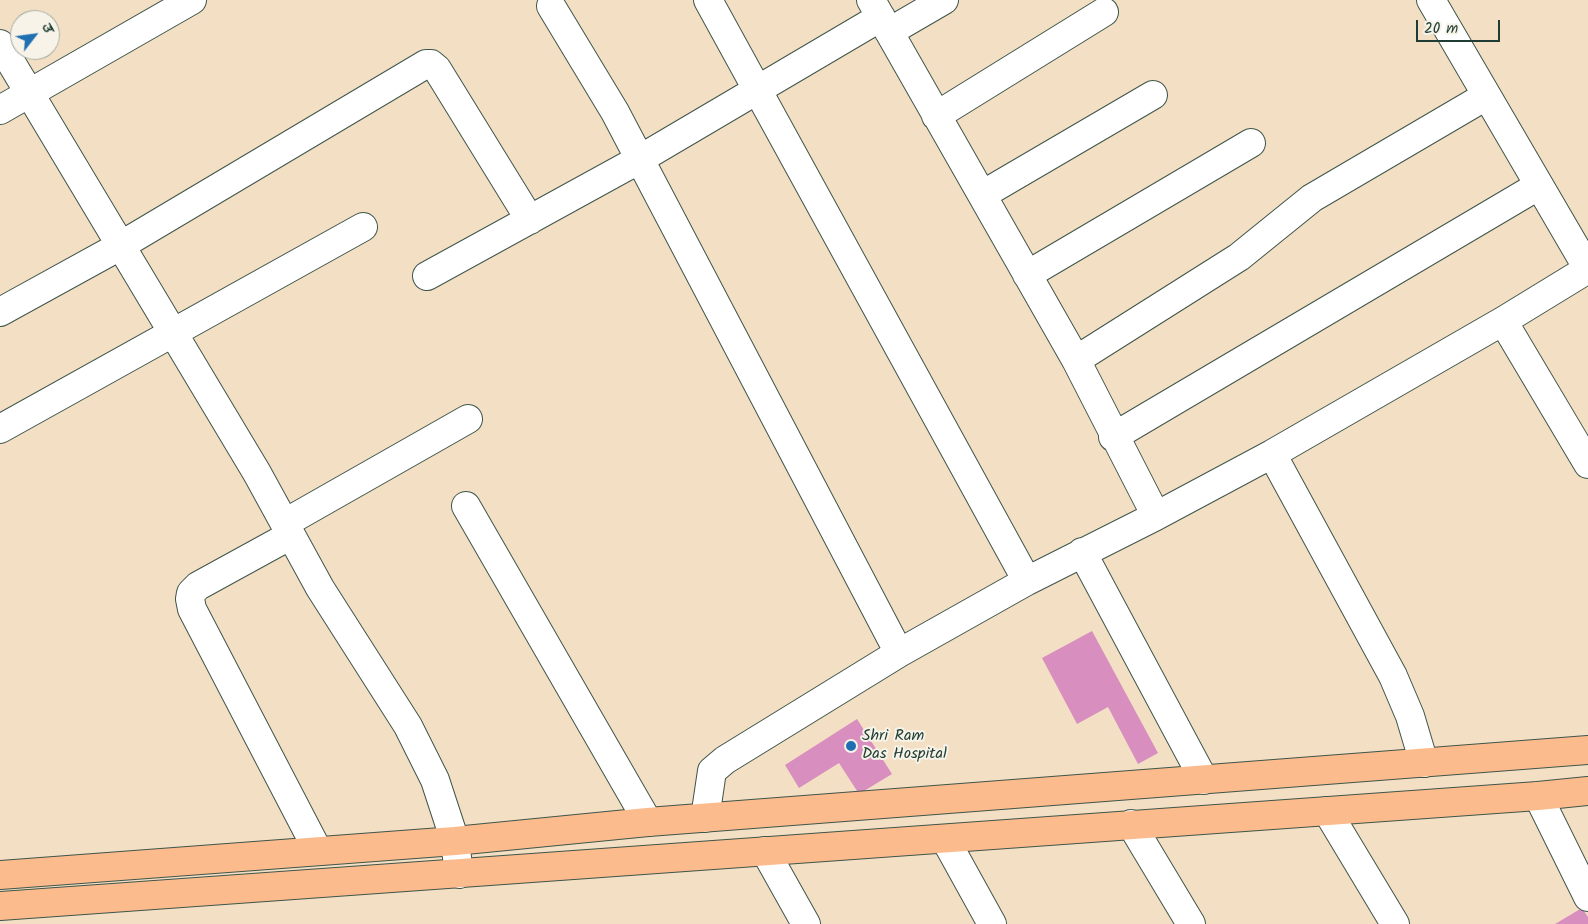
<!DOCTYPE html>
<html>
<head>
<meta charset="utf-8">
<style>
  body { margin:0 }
  #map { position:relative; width:1588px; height:924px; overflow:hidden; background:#f3dfc4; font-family:Kalam,"Playpen Sans Deva",sans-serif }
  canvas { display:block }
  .north { position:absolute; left:10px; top:10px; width:50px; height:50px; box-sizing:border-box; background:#f7f3e8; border:1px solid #a1aaa0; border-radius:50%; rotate:60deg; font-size:14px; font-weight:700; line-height:20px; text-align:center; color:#1f3d34 }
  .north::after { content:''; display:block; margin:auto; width:18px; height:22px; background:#1f6fb2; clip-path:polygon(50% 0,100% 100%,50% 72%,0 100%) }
  .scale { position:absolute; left:1416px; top:20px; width:84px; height:22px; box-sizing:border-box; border:2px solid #1f3d34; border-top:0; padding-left:6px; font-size:15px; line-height:18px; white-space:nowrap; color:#1f3d34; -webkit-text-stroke:4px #f7f3e8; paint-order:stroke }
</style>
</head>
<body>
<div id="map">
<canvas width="1588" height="924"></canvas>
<div class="north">उ</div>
<div class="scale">20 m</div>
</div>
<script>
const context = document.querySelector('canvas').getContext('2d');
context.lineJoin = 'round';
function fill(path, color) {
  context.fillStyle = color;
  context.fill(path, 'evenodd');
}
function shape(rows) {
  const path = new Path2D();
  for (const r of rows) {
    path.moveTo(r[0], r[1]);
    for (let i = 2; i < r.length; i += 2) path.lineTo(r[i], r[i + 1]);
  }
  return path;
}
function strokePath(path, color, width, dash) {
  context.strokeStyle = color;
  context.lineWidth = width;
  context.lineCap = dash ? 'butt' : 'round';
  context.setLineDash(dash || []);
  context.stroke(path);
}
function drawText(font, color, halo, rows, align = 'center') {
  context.font = font + ' Kalam,sans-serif';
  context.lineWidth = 4;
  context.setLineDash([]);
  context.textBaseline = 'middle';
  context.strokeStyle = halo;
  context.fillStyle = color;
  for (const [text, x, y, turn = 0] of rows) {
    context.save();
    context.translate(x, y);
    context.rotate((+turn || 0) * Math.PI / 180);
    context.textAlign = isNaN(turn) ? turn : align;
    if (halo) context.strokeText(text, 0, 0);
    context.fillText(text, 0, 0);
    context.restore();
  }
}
fill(shape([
  [1092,631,1158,753,1138,764,1108,707,1077,724,1042,658],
  [857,719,892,774,859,794,839,763,799,788,785,765],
  [1582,908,1588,917,1588,924,1555,924]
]), '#d88ebe');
const minor = shape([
  [708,0,1027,581],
  [871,0,1076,360,1156,516],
  [1431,0,1588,269],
  [551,6,615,112,899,653],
  [889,32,944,0],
  [0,44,257,473,320,588,408,726,435,780,455,841,459,874],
  [0,110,192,0],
  [936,116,1104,12],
  [982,195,1153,95],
  [1027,275,1251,143],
  [427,276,640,159,881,17],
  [0,312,120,246,426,64,431,64,437,69,530,220],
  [1503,321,1588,464],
  [1076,360,1239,257,1312,198,1486,96],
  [0,429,363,227],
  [1113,437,1538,186],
  [1272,454,1393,676,1410,716,1424,763],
  [466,506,648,822],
  [285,523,468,419],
  [291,535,198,586,191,593,190,599,192,609,318,851],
  [1082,552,1204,780],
  [1538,796,1588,897],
  [1327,811,1395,924],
  [705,818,712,771,725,760,899,653,1027,581,1156,516,1272,454,1503,321,1588,269],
  [1131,824,1191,924],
  [945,839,992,924],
  [765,851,806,924]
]);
const primary = shape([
  [0,875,455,841,648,822,1588,750],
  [0,906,1538,796,1588,791]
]);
strokePath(minor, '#3f554a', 30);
strokePath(primary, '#3f554a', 30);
strokePath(minor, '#fff', 28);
strokePath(primary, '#fbbb8d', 28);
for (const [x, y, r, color] of [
  [851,746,6,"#1f6fb2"]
]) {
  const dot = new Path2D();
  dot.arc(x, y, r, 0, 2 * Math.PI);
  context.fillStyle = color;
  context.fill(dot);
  strokePath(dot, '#f7f3e8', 2);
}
drawText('16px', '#1f3d34', '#f7f3e8', [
  ["Shri Ram",862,737],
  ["Das Hospital",862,755]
], 'left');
</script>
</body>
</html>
